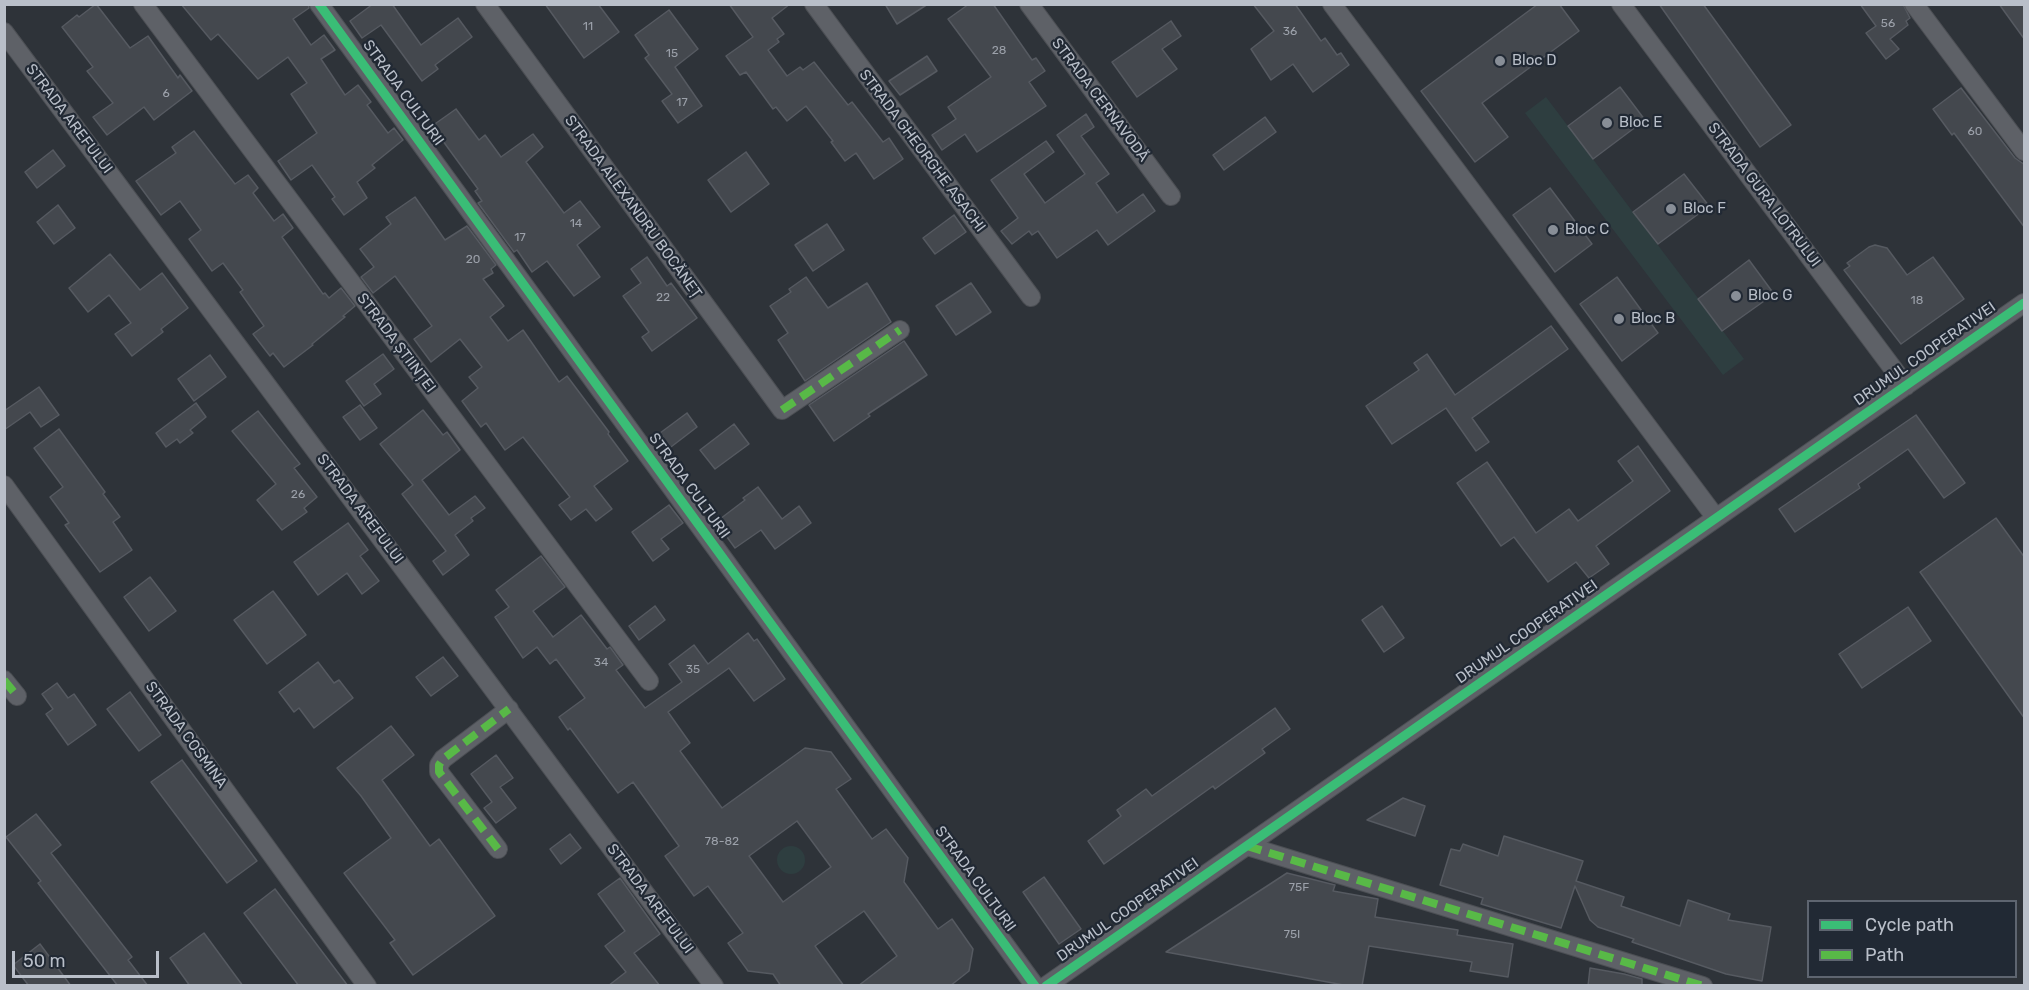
<!DOCTYPE html>
<html>
<head>
<meta charset="utf-8">
<style>
  body { margin:0 }
  #map { position:relative; width:2029px; height:990px; overflow:hidden; background:#2e3339; font-family:Rubik,sans-serif }
  canvas { display:block }
  .frame { position:absolute; inset:0; border:6px solid #b9bfc9; pointer-events:none }
  .legend { position:absolute; left:1807px; top:900px; width:210px; height:78px; box-sizing:border-box; background:#212934; border:2px solid #5e6570; margin:0; padding:8px 10px; list-style:none; font-size:18px; color:#b9bfc9 }
  .legend li { display:flex; align-items:center; gap:12px; height:30px }
  .legend b { width:30px; border:2px solid #5e6570 }
  .scale { position:absolute; left:12px; top:951px; width:147px; height:27px; box-sizing:border-box; border:3px solid #b9bfc9; border-top:0; padding-left:8px; font-size:18px; line-height:21px; white-space:nowrap; color:#b9bfc9; -webkit-text-stroke:4px #212934; paint-order:stroke }
</style>
</head>
<body>
<div id="map">
<canvas width="2029" height="990"></canvas>
<div class="frame"></div>
<ul class="legend">
<li><b style="height:8px;background:#3abd76"></b>Cycle path</li>
<li><b style="height:8px;background:#58b947"></b>Path</li>
</ul>
<div class="scale">50 m</div>
</div>
<script>
const context = document.querySelector('canvas').getContext('2d');
context.lineJoin = 'round';
function fill(path, color) {
  context.fillStyle = color;
  context.fill(path, 'evenodd');
}
function shape(rows) {
  const path = new Path2D();
  for (const r of rows) {
    if (r.length === 3) {
      path.moveTo(r[0] + r[2], r[1]);
      path.arc(r[0], r[1], r[2], 0, 2 * Math.PI);
      continue;
    }
    path.moveTo(r[0], r[1]);
    for (let i = 2; i < r.length; i += 2) path.lineTo(r[i], r[i + 1]);
  }
  return path;
}
function strokePath(path, color, width, dash) {
  context.strokeStyle = color;
  context.lineWidth = width;
  context.lineCap = dash ? 'butt' : 'round';
  context.setLineDash(dash || []);
  context.stroke(path);
}
function drawText(font, color, halo, rows, align = 'center') {
  context.font = font + ' Rubik,sans-serif';
  context.lineWidth = 4.5;
  context.setLineDash([]);
  context.textBaseline = 'middle';
  context.strokeStyle = halo;
  context.fillStyle = color;
  for (const [text, x, y, turn = 0] of rows) {
    context.save();
    context.translate(x, y);
    context.rotate((+turn || 0) * Math.PI / 180);
    context.textAlign = isNaN(turn) ? turn : align;
    if (halo) context.strokeText(text, 0, 0);
    context.fillText(text, 0, 0);
    context.restore();
  }
}
fill(shape([
  [1546,97,1744,359,1723,375,1525,113],
  [791,860,14]
]), '#2e3e40');
const building = shape([
  [96,4,130,48,148,36,178,78,180,75,192,91,154,120,144,107,107,135,93,117,113,103,87,71,93,67,62,27,77,15,79,17,96,4],
  [181,4,308,4,309,8,293,19,311,45,324,35,335,50,321,59,345,95,358,85,371,102,367,105,388,133,394,128,403,140,372,165,375,168,357,182,367,198,344,215,332,199,335,197,312,165,291,180,278,161,317,133,291,94,307,83,288,57,258,79,218,34,211,40,181,4],
  [373,4,392,4,421,45,458,18,472,37,435,65,438,69,422,81,381,25,362,38,350,21,373,4],
  [545,4,598,4,619,32,584,58,545,4],
  [729,4,790,4,772,18,784,34,777,39,779,42,768,50,787,76,800,67,803,70,814,62,848,105,852,102,883,142,889,138,903,159,874,179,856,153,845,161,831,142,833,141,806,106,787,121,776,107,773,109,746,72,740,75,726,56,753,37,729,4],
  [885,4,928,4,897,24,885,4],
  [969,4,993,4,1032,60,1036,58,1045,71,1029,82,1046,106,977,152,965,134,942,150,932,135,956,119,948,107,991,77,948,19,969,4],
  [1253,4,1295,4,1321,41,1325,38,1337,55,1341,53,1349,65,1313,92,1293,64,1271,80,1251,49,1274,31,1253,4],
  [1538,4,1559,4,1579,31,1482,103,1508,137,1475,162,1421,91,1538,4],
  [1659,4,1703,4,1791,125,1760,147,1659,4],
  [1860,4,1903,4,1910,18,1906,21,1908,25,1890,39,1899,49,1886,59,1866,33,1876,26,1860,4],
  [1999,4,2025,4,2025,40,1999,4],
  [669,10,698,49,675,67,702,106,678,123,662,101,672,94,645,58,649,55,635,35,669,10],
  [1171,21,1181,36,1162,49,1177,69,1137,97,1112,62,1171,21],
  [927,56,937,71,900,95,889,81,927,56],
  [1620,87,1645,120,1593,159,1568,126,1620,87],
  [1961,88,2015,158,2025,165,2025,228,1954,133,1952,135,1933,109,1961,88],
  [456,109,479,140,485,135,501,157,533,134,543,147,526,162,564,213,580,201,600,227,577,245,600,277,574,296,547,261,532,272,517,250,514,252,478,203,482,201,475,191,478,189,432,126,456,109],
  [1086,114,1094,127,1081,136,1109,174,1096,183,1117,213,1143,194,1155,211,1108,245,1097,230,1057,258,1038,231,1032,235,1029,231,1012,244,1001,231,1018,218,991,180,1046,141,1054,152,1024,174,1045,203,1085,174,1057,135,1086,114],
  [1265,117,1276,132,1224,170,1213,155,1265,117],
  [194,131,235,184,248,175,258,188,253,193,274,221,283,214,293,228,282,237,323,294,325,293,329,298,341,288,355,306,343,316,345,317,312,344,313,345,284,367,273,353,270,356,253,334,264,326,240,292,243,290,223,263,212,271,189,239,201,230,180,201,161,215,136,181,176,153,172,147,194,131],
  [53,150,65,166,37,188,25,172,53,150],
  [746,152,769,184,731,212,708,180,746,152],
  [1684,174,1709,206,1658,244,1633,212,1684,174],
  [1550,188,1592,244,1555,272,1513,215,1550,188],
  [415,197,445,240,467,226,496,265,491,269,493,273,483,279,504,306,490,317,508,341,523,330,559,382,567,376,609,432,608,434,628,461,594,486,612,509,596,521,586,509,571,520,559,505,570,497,523,437,505,450,486,423,481,427,462,401,478,388,469,377,482,367,460,339,431,362,414,339,432,326,395,276,373,293,361,277,374,267,360,249,391,224,386,217,415,197],
  [58,205,75,228,54,244,37,222,58,205],
  [954,215,966,232,935,254,923,238,954,215],
  [827,224,844,250,813,271,795,245,827,224],
  [1875,245,1887,248,1907,275,1933,257,1964,299,1901,344,1844,270,1850,266,1847,263,1869,247,1875,245],
  [110,254,140,290,162,273,188,308,161,329,163,332,132,356,115,334,131,323,109,295,88,312,69,288,110,254],
  [647,257,667,286,671,283,697,318,652,351,642,337,649,332,623,296,641,283,631,269,647,257],
  [1749,260,1774,294,1722,331,1698,299,1749,260],
  [806,277,828,308,867,283,891,322,805,381,778,340,788,333,770,306,791,292,789,289,806,277],
  [1617,277,1658,333,1622,361,1580,304,1617,277],
  [971,283,991,312,956,335,936,306,971,283],
  [1551,326,1568,349,1472,418,1489,442,1476,451,1446,408,1392,444,1366,406,1419,370,1414,363,1427,354,1455,395,1551,326],
  [904,341,927,375,868,414,870,416,834,441,809,405,904,341],
  [383,354,394,369,374,384,381,394,364,406,346,381,383,354],
  [210,355,226,377,194,401,178,379,210,355],
  [39,387,59,415,41,427,30,412,4,430,4,411,39,387],
  [196,403,206,417,190,430,193,433,180,443,177,439,166,447,156,433,196,403],
  [360,405,377,428,360,440,343,417,360,405],
  [423,410,443,435,447,432,460,450,422,480,449,515,475,496,485,508,471,518,473,521,455,535,469,555,443,575,433,561,446,551,402,494,413,485,380,444,423,410],
  [258,411,300,464,294,468,317,497,304,508,307,512,282,530,257,500,276,484,232,431,258,411],
  [687,413,697,427,667,450,656,436,687,413],
  [1916,415,1965,483,1944,498,1908,449,1858,484,1860,488,1795,532,1779,509,1916,415],
  [734,424,749,444,715,469,700,450,734,424],
  [59,429,105,492,103,494,120,517,113,522,132,550,100,572,65,525,69,523,50,497,63,487,34,448,59,429],
  [1638,446,1670,491,1596,546,1609,564,1589,578,1576,562,1548,582,1514,537,1501,546,1457,483,1487,462,1536,533,1569,509,1578,521,1633,481,1618,461,1638,446],
  [758,487,782,519,799,506,811,523,775,549,761,530,735,548,716,522,745,500,743,498,758,487],
  [669,505,683,523,661,539,669,549,653,561,632,532,669,505],
  [1996,518,2025,558,2025,719,1920,572,1996,518],
  [348,523,368,550,360,556,379,581,362,594,347,573,318,595,294,562,348,523],
  [541,556,565,587,533,611,553,637,581,615,607,649,610,647,623,665,616,670,645,708,682,682,669,664,694,645,708,664,748,633,754,641,757,639,785,679,754,701,729,668,668,712,690,743,680,751,722,808,805,748,831,752,851,779,836,789,872,839,886,829,908,858,904,882,938,929,952,919,973,949,969,971,950,986,858,986,897,956,864,911,815,946,844,986,781,986,773,974,748,971,728,943,743,933,708,886,694,896,665,856,679,846,633,782,618,793,570,728,568,730,559,717,585,698,556,659,550,664,537,647,523,658,495,617,509,607,496,590,541,556],
  [797,821,831,867,783,902,749,856,797,821],
  [150,577,176,611,149,631,124,597,150,577],
  [273,591,306,635,267,664,234,620,273,591],
  [655,606,665,620,639,640,629,626,655,606],
  [1382,606,1404,638,1384,652,1362,620,1382,606],
  [1908,607,1931,641,1862,688,1839,654,1908,607],
  [443,657,458,676,431,696,416,677,443,657],
  [318,662,334,683,339,680,353,698,314,728,299,708,294,712,279,692,318,662],
  [57,683,68,698,74,694,96,725,68,745,46,714,53,709,42,694,57,683],
  [130,692,161,735,139,751,107,709,130,692],
  [1275,708,1290,729,1262,749,1265,753,1215,789,1213,786,1104,864,1088,841,1121,816,1117,810,1146,789,1152,796,1275,708],
  [391,726,414,755,382,780,430,846,439,839,495,916,413,975,390,943,395,940,344,873,391,838,361,796,337,768,391,726],
  [496,755,513,778,500,787,516,808,496,823,484,808,492,802,471,774,496,755],
  [182,760,257,861,227,883,151,782,182,760],
  [1403,798,1425,806,1415,836,1367,820,1403,798],
  [36,814,61,845,51,853,132,957,128,960,148,986,118,986,38,883,41,881,6,837,36,814],
  [570,834,581,848,561,864,550,849,570,834],
  [1504,836,1583,861,1576,881,1624,897,1621,906,1680,926,1688,900,1730,914,1728,920,1771,927,1762,981,1726,974,1632,942,1634,939,1598,927,1590,920,1575,886,1561,928,1481,904,1483,898,1440,885,1451,849,1460,851,1463,844,1498,856,1504,836],
  [1287,873,1335,885,1333,891,1378,899,1375,917,1458,930,1457,935,1513,944,1508,977,1470,971,1472,962,1369,946,1362,986,1349,986,1166,952,1287,873],
  [1044,877,1081,929,1059,944,1023,892,1044,877],
  [620,878,660,934,634,953,660,986,608,986,626,972,605,946,625,931,598,894,620,878],
  [275,889,348,986,299,986,244,913,275,889],
  [204,933,243,986,190,986,170,958,204,933],
  [40,944,71,986,29,986,13,965,40,944],
  [1590,968,1624,974,1642,979,1642,986,1588,986,1590,968]
]);
fill(building, '#44484e');
strokePath(building, '#565a61', 1.5);
const street = shape([
  [143,4,649,681],
  [319,4,1035,986],
  [485,4,782,410,900,330],
  [814,4,1031,297],
  [1029,4,1171,196],
  [1332,4,1716,518],
  [1621,4,1906,386],
  [1914,4,2024,151],
  [4,32,714,986],
  [4,485,367,986],
  [4,680,17,696],
  [1247,846,1703,986],
  [498,849,439,772,439,765,443,759,509,709],
  [1046,986,2024,303]
]);
strokePath(street, '#4c4f54', 20);
strokePath(street, '#5e6167', 18);
strokePath(shape([
  [782,410,900,330],
  [4,680,17,696],
  [1247,846,1703,986],
  [498,849,439,772,439,765,443,759,509,709]
]), '#58b947', 8, [15, 8]);
strokePath(shape([
  [319,4,1035,986],
  [1046,986,2024,303]
]), '#3abd76', 9);
for (const [x, y, r, color] of [
  [1500,61,6,"#888e97"],
  [1607,123,6,"#888e97"],
  [1671,209,6,"#888e97"],
  [1553,230,6,"#888e97"],
  [1736,296,6,"#888e97"],
  [1619,319,6,"#888e97"]
]) {
  const dot = new Path2D();
  dot.arc(x, y, r, 0, 2 * Math.PI);
  context.fillStyle = color;
  context.fill(dot);
  strokePath(dot, '#212934', 2);
}
drawText('12px', '#9ca1aa', null, [
  ["56",1888,24],
  ["11",588,27],
  ["36",1290,32],
  ["28",999,51],
  ["15",672,54],
  ["6",166,94],
  ["17",682,103],
  ["60",1975,132],
  ["14",576,224],
  ["17",520,238],
  ["20",473,260],
  ["22",663,298],
  ["18",1917,301],
  ["26",298,495],
  ["34",601,663],
  ["35",693,670],
  ["78-82",722,842],
  ["75F",1299,888],
  ["75I",1292,935]
]);
drawText('15px', '#b9bfc9', '#212934', [
  ["Bloc D",1512,61],
  ["Bloc E",1619,123],
  ["Bloc F",1683,209],
  ["Bloc C",1565,230],
  ["Bloc G",1748,296],
  ["Bloc B",1631,319]
], 'left');
drawText('15px', '#b9bfc9', '#212934', [
  ["STRADA CULTURII",403,93,54],
  ["STRADA CERNAVODĂ",1100,100,53],
  ["STRADA AREFULUI",69,119,53],
  ["STRADA GHEORGHE ASACHI",922,151,53],
  ["STRADA GURA LOTRULUI",1764,195,53],
  ["STRADA ALEXANDRU BOCĂNEȚ",633,207,54],
  ["STRADA ȘTIINȚEI",396,343,53],
  ["DRUMUL COOPERATIVEI",1925,354,-35],
  ["STRADA CULTURII",689,486,54],
  ["STRADA AREFULUI",360,509,53],
  ["DRUMUL COOPERATIVEI",1527,632,-35],
  ["STRADA COSMINA",186,735,54],
  ["STRADA CULTURII",975,879,54],
  ["STRADA AREFULUI",650,899,53],
  ["DRUMUL COOPERATIVEI",1128,910,-35]
]);
</script>
</body>
</html>
